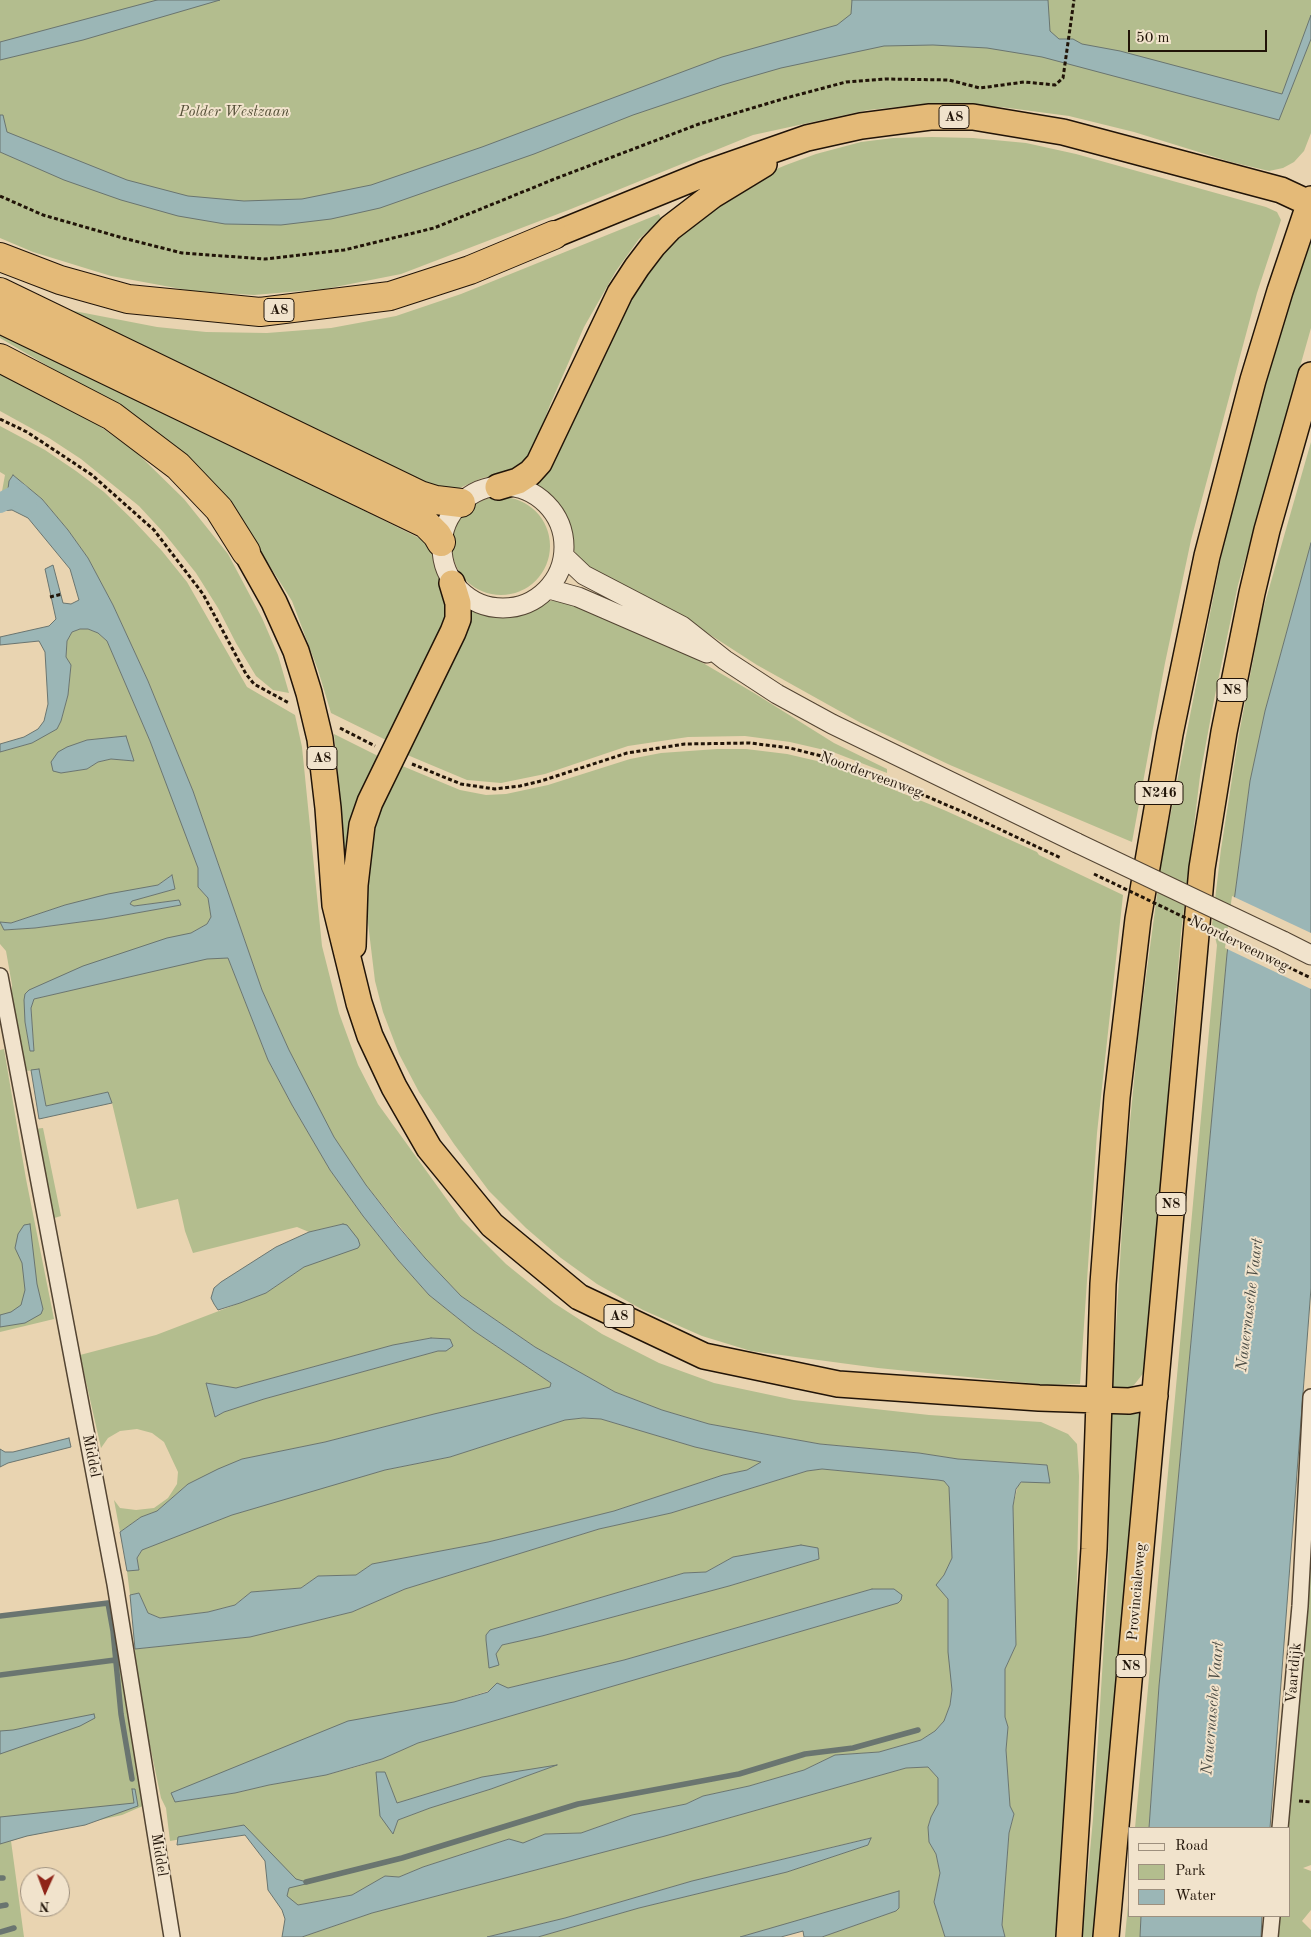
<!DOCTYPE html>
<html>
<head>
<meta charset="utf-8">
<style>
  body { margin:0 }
  #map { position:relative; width:1311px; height:1937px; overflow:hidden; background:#e9d4b1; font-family:"Old Standard TT",serif }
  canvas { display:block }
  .legend { position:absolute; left:1128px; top:1827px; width:162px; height:90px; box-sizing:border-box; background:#f1e3cc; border:1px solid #9e907e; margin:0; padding:6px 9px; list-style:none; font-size:15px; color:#211408 }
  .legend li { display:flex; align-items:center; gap:10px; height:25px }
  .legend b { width:25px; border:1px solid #9e907e }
  .north { position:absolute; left:20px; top:1867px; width:50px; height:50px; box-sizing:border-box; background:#f1e3cc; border:1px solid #9e907e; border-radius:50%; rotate:182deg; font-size:14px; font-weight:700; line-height:20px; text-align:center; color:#211408 }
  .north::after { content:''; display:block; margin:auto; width:18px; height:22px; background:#8f2418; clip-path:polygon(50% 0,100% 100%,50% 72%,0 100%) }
  .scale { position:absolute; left:1128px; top:30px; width:139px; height:22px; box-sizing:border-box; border:2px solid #211408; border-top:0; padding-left:6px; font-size:15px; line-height:18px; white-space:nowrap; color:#211408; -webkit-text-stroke:4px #f1e3cc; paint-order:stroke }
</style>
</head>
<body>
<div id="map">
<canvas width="1311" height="1937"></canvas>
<ul class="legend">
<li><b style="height:6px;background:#f1e3cc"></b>Road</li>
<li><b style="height:14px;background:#b3bd8e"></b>Park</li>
<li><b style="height:14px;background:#9bb6b6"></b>Water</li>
</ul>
<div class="north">N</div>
<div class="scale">50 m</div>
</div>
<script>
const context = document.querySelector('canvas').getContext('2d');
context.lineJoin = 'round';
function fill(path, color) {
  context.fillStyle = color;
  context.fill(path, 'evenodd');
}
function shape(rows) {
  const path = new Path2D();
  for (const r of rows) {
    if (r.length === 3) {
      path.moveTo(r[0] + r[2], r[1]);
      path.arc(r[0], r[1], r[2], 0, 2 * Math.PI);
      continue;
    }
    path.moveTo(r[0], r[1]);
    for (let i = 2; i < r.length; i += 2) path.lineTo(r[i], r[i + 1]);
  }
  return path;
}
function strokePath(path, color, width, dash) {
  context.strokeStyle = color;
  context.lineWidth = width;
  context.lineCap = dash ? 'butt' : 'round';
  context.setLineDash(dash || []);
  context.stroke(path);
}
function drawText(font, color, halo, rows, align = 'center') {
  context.font = font + ' "Old Standard TT",serif';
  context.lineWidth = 4;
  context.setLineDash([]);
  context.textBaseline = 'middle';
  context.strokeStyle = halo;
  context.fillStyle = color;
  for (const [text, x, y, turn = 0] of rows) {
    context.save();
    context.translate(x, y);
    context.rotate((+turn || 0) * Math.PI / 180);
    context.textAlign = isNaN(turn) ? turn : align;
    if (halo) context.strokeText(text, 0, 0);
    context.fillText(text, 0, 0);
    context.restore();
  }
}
fill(shape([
  [0,0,1311,0,1311,133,1304,151,1294,162,1283,168,1269,171,1231,162,1134,132,1069,116,1001,107,926,104,868,110,753,135,571,209,401,274,325,289,254,295,192,291,111,276,33,252,0,238,0,152,27,163,0,151],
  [932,137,973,138,1026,143,1076,154,1266,207,1277,212,1281,220,1257,293,1191,540,1165,663,1132,842,950,765,861,723,757,665,681,616,588,569,579,560,573,548,563,511,556,501,535,484,607,332,664,243,760,176,786,165,816,154,861,142,893,138],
  [659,214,661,219,639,239,616,271,584,327,550,405,533,450,523,465,504,474,482,478,453,491,437,490,43,305,157,327,206,332,267,333,331,328,396,316,461,294],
  [1311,227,1311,328,1238,585,1214,700,1200,776,1181,933,1169,1077,1167,1138,1145,1371,1134,1385,1123,1393,1112,1393,1126,1164,1139,1029,1162,858,1222,553,1248,444,1269,372,1281,318],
  [0,335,207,432,435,546,438,568,444,580,447,612,442,630,388,741,331,713,318,670,292,601,238,516,106,400,0,338],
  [0,368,67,403,136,452,184,499,228,554,262,618,278,655,289,693,273,690,256,676,236,643,218,608,196,573,164,533,139,506,81,459,49,438,0,411],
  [0,426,45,450,76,471,104,492,133,520,162,551,187,582,247,687,295,715,302,747,322,946,339,1013,358,1065,378,1104,461,1219,506,1264,554,1303,602,1334,659,1363,714,1383,794,1400,929,1415,1041,1422,1068,1434,1077,1444,1079,1476,1073,1774,1060,1937,1005,1937,1002,1925,1009,1833,1014,1815,1010,1806,1006,1750,1008,1727,1005,1717,1005,1669,1016,1645,1013,1506,1018,1485,1047,1465,958,1459,919,1453,820,1444,709,1424,662,1410,615,1392,535,1347,461,1296,425,1258,366,1185,334,1137,307,1087,289,1050,262,990,193,791,148,681,113,605,88,558,68,530,42,499,13,475,9,481,8,501,0,502,5,475,0,472],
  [1311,442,1311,543,1265,711,1250,781,1227,954,1159,1686,1149,1828,1135,1828,1217,945,1212,925,1221,849,1239,734,1262,613],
  [501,546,49],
  [559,600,578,602,669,643,754,693,834,743,887,769,887,773,833,752,790,742,745,736,688,737,628,746,545,774,501,783,467,780,405,754,468,616,472,610,495,614,508,614,521,612,543,602],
  [80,629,88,629,98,633,107,641,150,741,176,808,198,868,198,887,208,898,211,917,207,924,191,933,25,994,25,1022,30,1051,34,1050,31,1008,34,999,207,958,228,958,268,1060,292,1105,330,1170,363,1216,398,1260,429,1295,474,1331,551,1383,550,1387,434,1414,325,1442,242,1459,188,1484,157,1511,141,1517,120,1532,114,1500,120,1508,136,1510,154,1508,168,1498,177,1484,178,1472,164,1442,152,1433,137,1429,120,1431,108,1438,101,1448,80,1355,156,1335,266,1293,304,1267,322,1259,343,1224,309,1232,297,1227,193,1253,185,1231,178,1199,137,1209,112,1103,108,1092,46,1106,39,1070,25,1071,12,1001,12,985,6,951,0,944,0,752,32,743,61,721,68,695,71,666,66,657,67,641,72,632],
  [126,737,134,761,111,759,98,762,87,769,61,773,68,747,87,740],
  [172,875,175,889,131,901,130,904,134,906,179,900,181,905,103,919,35,928,4,930,1,922,11,923,65,905,158,885],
  [431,1338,450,1339,446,1351,438,1351,264,1399,224,1412,215,1417,206,1383,236,1388,393,1345],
  [334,734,380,757,345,894,337,762],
  [717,749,746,749,787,754,830,764,944,810,1037,852,1039,855,1123,895,1097,1133,1080,1384,1047,1385,878,1368,751,1351,702,1336,643,1310,597,1284,561,1258,526,1228,489,1191,454,1144,419,1092,399,1054,383,1012,375,981,367,915,369,852,377,819,400,765,460,790,486,795,506,794,548,785,630,759,661,753],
  [4,1049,26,1179,54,1319,0,1332,0,1050],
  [43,1128,61,1216,51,1219,34,1129],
  [1111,1413,1142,1414,1093,1937,1082,1937,1093,1819,1108,1577],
  [583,1418,601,1419,695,1447,762,1462,747,1470,723,1475,614,1511,550,1527,488,1542,372,1564,356,1575,318,1576,301,1588,251,1592,235,1605,208,1612,160,1618,148,1613,139,1593,130,1595,127,1571,139,1570,137,1558,142,1550,171,1538,232,1515,311,1491,385,1470,450,1457,565,1420],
  [822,1469,938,1480,944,1481,949,1487,952,1558,944,1575,937,1585,948,1599,952,1690,950,1705,944,1721,935,1731,921,1740,879,1752,835,1755,804,1770,749,1786,703,1796,686,1804,632,1815,581,1833,545,1834,523,1844,509,1839,423,1867,399,1877,385,1876,352,1895,298,1905,292,1906,255,1845,245,1835,229,1831,170,1841,166,1808,161,1798,136,1679,135,1649,250,1637,352,1612,405,1589,599,1529,671,1513,807,1471],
  [818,1548,819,1559,729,1586,542,1636,502,1645,496,1654,486,1635,491,1630,663,1579,684,1573,706,1572,733,1557],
  [872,1589,894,1589,901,1600,898,1603,418,1743,382,1759,356,1767,326,1775,269,1785,235,1793,175,1802,454,1702,488,1691,508,1688,624,1660],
  [554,1766,491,1789,430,1808,398,1820,393,1834,385,1773,397,1803,482,1777],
  [1311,1509,1311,1865,1303,1868,1311,1871,1311,1910,1302,1921,1311,1930,1311,1937,1276,1937,1277,1916,1290,1916,1290,1828,1284,1828],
  [113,1604,127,1712,145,1805,122,1815,23,1837,8,1842,11,1841,24,1937,0,1937,0,1617],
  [928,1767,938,1778,939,1793,938,1804,931,1817,928,1827,929,1842,936,1854,940,1873,934,1902,945,1937,822,1937,896,1911,899,1908,899,1892,740,1937,538,1937,639,1908,787,1872,868,1845,870,1838,692,1881,565,1918,487,1937,302,1937,372,1913,665,1836,906,1768],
  [1130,1883,1130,1916,1141,1916,1140,1937,1125,1937]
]), '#b3bd8e');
const water = shape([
  [157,0,220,0,83,40,0,60,0,42,157,0],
  [852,0,1048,0,1050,31,1059,39,1073,39,1082,44,1120,51,1282,94,1311,15,1311,39,1279,120,1042,57,987,48,933,45,884,46,781,68,722,85,633,115,534,154,380,208,331,219,281,225,225,224,178,216,121,200,64,180,0,152,0,115,3,115,7,132,127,180,188,196,244,201,302,199,371,185,482,147,722,57,837,25,851,14,852,0],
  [13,475,42,499,68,530,88,558,113,605,148,681,193,791,262,990,289,1050,334,1137,366,1185,398,1226,425,1258,461,1296,535,1347,615,1392,662,1410,709,1424,820,1444,919,1453,958,1459,1047,1465,1050,1483,1021,1482,1016,1489,1013,1506,1016,1645,1005,1669,1005,1717,1008,1727,1006,1750,1010,1806,1014,1814,1009,1833,1002,1925,1005,1937,945,1937,934,1902,940,1873,936,1854,929,1842,928,1827,931,1817,938,1804,938,1778,928,1767,906,1768,665,1836,372,1913,302,1937,282,1937,285,1919,282,1910,268,1890,265,1861,245,1835,177,1845,178,1837,244,1825,296,1879,310,1883,289,1888,287,1896,298,1905,352,1895,385,1876,399,1877,423,1867,509,1839,523,1843,545,1834,581,1833,632,1815,686,1804,703,1796,749,1786,804,1770,835,1755,879,1752,921,1740,935,1731,944,1721,950,1705,952,1690,948,1652,948,1599,936,1585,944,1575,952,1558,949,1487,944,1481,938,1480,822,1469,807,1471,671,1513,599,1529,405,1589,352,1612,250,1637,135,1649,130,1595,139,1593,148,1613,160,1618,208,1612,235,1605,251,1592,301,1588,318,1576,356,1575,372,1564,488,1542,550,1527,614,1511,723,1475,747,1470,761,1462,695,1447,601,1419,583,1418,565,1420,450,1457,385,1470,232,1515,142,1550,137,1558,139,1570,127,1571,120,1532,141,1517,157,1511,188,1484,218,1469,242,1459,325,1442,434,1414,550,1387,551,1383,474,1331,429,1295,398,1260,363,1216,330,1170,292,1105,268,1060,228,958,207,959,34,999,31,1008,34,1051,30,1051,25,1022,24,1000,25,994,29,990,83,966,167,938,191,933,207,924,211,917,208,898,198,887,198,868,150,741,107,641,98,633,88,629,80,629,72,632,67,641,66,657,71,665,68,695,61,721,57,729,32,743,0,752,0,744,24,737,38,729,44,721,48,704,45,652,39,641,0,645,0,637,49,626,56,619,45,569,53,565,63,603,71,604,79,600,70,569,28,518,12,510,0,511,0,502,8,501,8,489,9,481,13,475],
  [1311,543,1311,1288,1270,1828,1149,1828,1159,1686,1227,954,1250,781,1265,711,1311,543],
  [126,736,134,761,111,759,98,762,87,769,61,773,53,771,51,762,58,752,67,747,87,740,126,736],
  [172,875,175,889,132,901,130,904,134,906,179,900,181,905,103,919,35,928,4,930,0,922,11,923,65,905,108,894,158,885,172,875],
  [39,1069,46,1106,108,1092,112,1103,39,1119,31,1070,39,1069],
  [30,1224,37,1284,43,1309,41,1314,25,1323,0,1327,0,1315,11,1312,21,1305,25,1290,22,1263,15,1248,18,1234,24,1225,30,1224],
  [343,1224,347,1225,358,1239,360,1245,358,1248,304,1267,266,1293,240,1303,218,1310,214,1304,211,1298,214,1288,221,1282,276,1247,309,1232,343,1224],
  [431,1338,450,1339,453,1346,446,1351,438,1351,264,1399,224,1412,215,1417,206,1383,236,1388,393,1345,431,1338],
  [69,1438,71,1447,8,1463,0,1467,0,1449,5,1452,13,1452,69,1438],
  [801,1545,818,1548,819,1559,729,1586,542,1636,502,1645,496,1654,499,1665,489,1668,486,1640,486,1635,490,1630,684,1573,706,1572,733,1557,801,1545],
  [872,1589,894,1589,902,1595,901,1600,898,1603,418,1743,382,1759,326,1775,269,1785,235,1793,175,1802,171,1793,348,1721,454,1702,488,1692,497,1683,508,1688,624,1660,872,1589],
  [94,1714,95,1718,80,1726,0,1754,0,1731,13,1730,94,1714],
  [557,1765,491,1789,430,1808,398,1820,393,1834,380,1816,376,1772,385,1772,397,1803,482,1777,557,1765],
  [132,1789,135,1789,138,1806,85,1825,27,1836,0,1844,0,1817,134,1803,132,1789],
  [871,1838,868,1845,787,1872,639,1908,538,1937,487,1937,565,1918,692,1881,871,1838],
  [899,1891,899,1908,896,1911,822,1937,804,1937,803,1931,781,1937,740,1937,899,1891],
  [1141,1916,1262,1916,1261,1937,1140,1937,1141,1916]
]);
fill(water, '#9bb6b6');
strokePath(water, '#6a7570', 1);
fill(shape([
  [1232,896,1311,933,1311,989,1225,948]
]), '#e9d4b1');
strokePath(shape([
  [0,1616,108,1603,113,1631,121,1714,132,1779],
  [0,1675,115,1660],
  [0,1878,3,1878],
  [306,1882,402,1858,578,1804,739,1774,805,1754,853,1748,918,1730],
  [0,1906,6,1905],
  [0,1932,14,1928]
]), '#6a7570', 5.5);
strokePath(shape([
  [0,503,19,493,27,505]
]), '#9bb6b6', 20);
const minor = shape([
  [0,976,115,1584,172,1937],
  [1280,1828,1300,1606,1311,1397],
  [1270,1937,1272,1916]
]);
const tertiary = shape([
  [503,547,61],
  [564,556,584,575,682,626,725,660,777,694,832,724,1077,843],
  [549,589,578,597,707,653],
  [1283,941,1311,955]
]);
const trunk = shape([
  [554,235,704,174,807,138,861,126,930,117,973,117,1063,132,1281,190,1311,204],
  [498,487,518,481,530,473,539,463,620,293,637,267,653,246,670,228,713,195,764,164],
  [246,552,274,602,296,651,309,693,320,739,328,808,335,905,359,1003,370,1036,394,1087,429,1148,492,1225,579,1297,704,1356,838,1384,1039,1398,1129,1401,1155,1396],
  [353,946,355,885,362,825,370,802,453,632,458,619,458,603,452,583],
  [1069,1937,1094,1549,1103,1284,1117,1097,1138,919,1170,734,1207,556,1253,380,1280,291,1311,199],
  [1106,1937,1202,868,1224,732,1252,593,1267,530,1311,375]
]);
const motorway = shape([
  [0,257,60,280,128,299,260,312,390,296,470,270,554,235],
  [0,292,420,495,436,500,461,503],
  [0,319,426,524,437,535,441,542],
  [0,358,112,416,178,466,219,509,246,552]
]);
strokePath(minor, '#534432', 18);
strokePath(tertiary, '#534432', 21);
strokePath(trunk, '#211408', 28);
strokePath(motorway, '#211408', 30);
strokePath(shape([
  [0,196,43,215,123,238,182,253,265,259,344,250,434,228,557,178,699,124,786,98,846,82,885,79,949,80,980,88,1024,82,1055,85,1063,78,1074,0],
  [0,419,27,432,92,475,154,530,203,594,246,674,254,684,289,703],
  [50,597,62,594],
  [340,728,375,746],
  [412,764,461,784,495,789,520,786,541,781,627,753,685,744,750,743,790,748,829,758,872,773,963,812,1061,858],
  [1299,1801,1311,1802]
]), '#211408', 3, [4, 2.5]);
strokePath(minor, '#f1e3cc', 15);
strokePath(tertiary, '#f1e3cc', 19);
strokePath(trunk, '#e4ba78', 25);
strokePath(motorway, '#e4ba78', 28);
const tertiaryBridge = shape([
  [1077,843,1283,941]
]);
strokePath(tertiaryBridge, '#534432', 21, []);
strokePath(shape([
  [1094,874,1311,978]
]), '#211408', 3, [4, 2.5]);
strokePath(tertiaryBridge, '#f1e3cc', 19);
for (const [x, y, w] of [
  [954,117,30],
  [279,310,30],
  [1232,690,30],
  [322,758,30],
  [1159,793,48],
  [1171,1204,30],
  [619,1316,30],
  [1131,1666,30]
]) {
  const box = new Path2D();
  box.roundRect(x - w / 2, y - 11.5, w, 23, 4);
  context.fillStyle = '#f1e3cc';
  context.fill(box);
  strokePath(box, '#211408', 1);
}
drawText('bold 14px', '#211408', null, [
  ["A8",954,117],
  ["A8",279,310],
  ["N8",1232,690],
  ["A8",322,758],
  ["N246",1159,793],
  ["N8",1171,1204],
  ["A8",619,1316],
  ["N8",1131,1666]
]);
drawText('italic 15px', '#544f37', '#f1e3cc', [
  ["Polder Westzaan",234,112]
]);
drawText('15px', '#211408', '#f1e3cc', [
  ["Noorderveenweg",871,775,20],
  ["Noorderveenweg",1239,944,26],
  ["Middel",91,1456,79],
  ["Provincialeweg",1137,1592,-85],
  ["Vaartdijk",1294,1673,-85],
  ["Middel",159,1855,81]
]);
drawText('italic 16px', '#4c4d45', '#f1e3cc', [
  ["Nauernasche Vaart",1250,1305,-83],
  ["Nauernasche Vaart",1213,1708,-85]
]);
</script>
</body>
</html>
